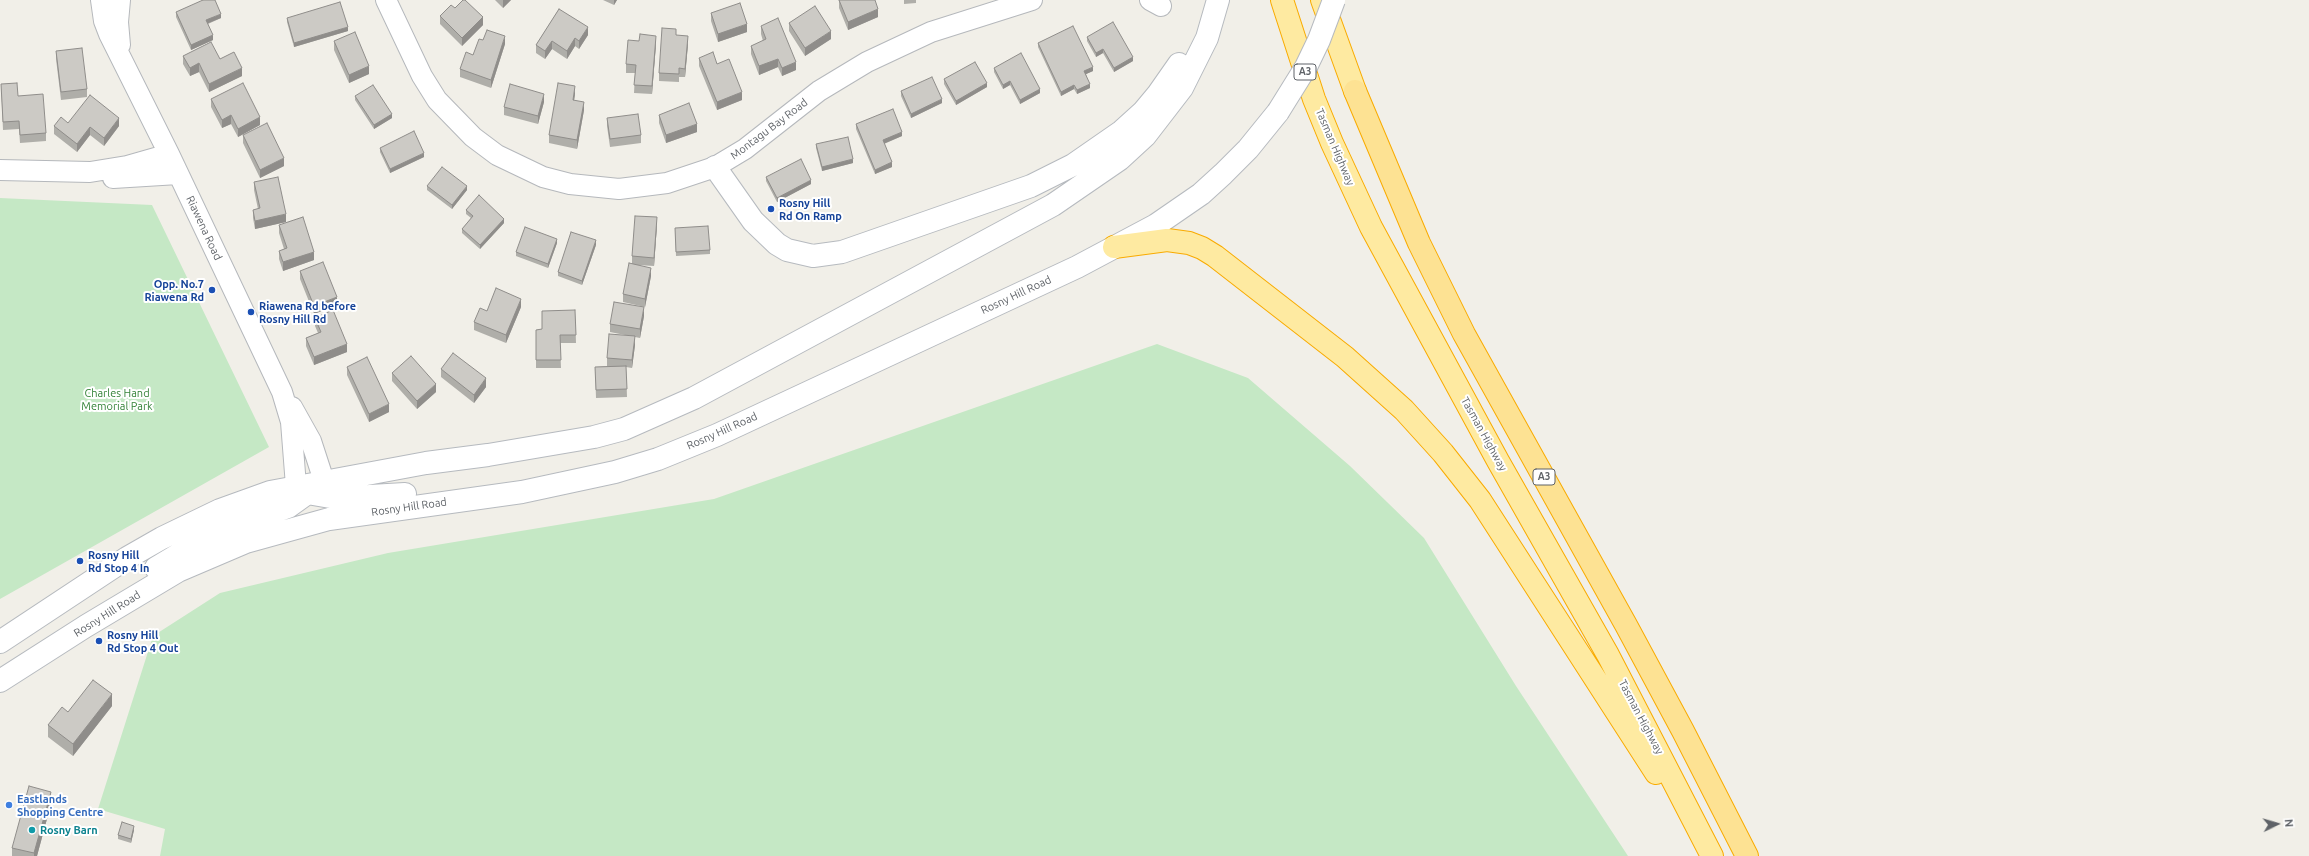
<!DOCTYPE html>
<html>
<head>
<meta charset="utf-8">
<style>
  body { margin:0 }
  #map { position:relative; width:2309px; height:856px; overflow:hidden; background:#f1efe8; font-family:Ubuntu,sans-serif }
  canvas { display:block }
  .north { position:absolute; left:2257px; top:804px; width:40px; height:40px; -webkit-text-stroke:3px #fff; paint-order:stroke; rotate:85deg; font-size:11px; font-weight:700; line-height:16px; text-align:center; color:#5f6368 }
  .north::after { content:''; display:block; margin:auto; width:14px; height:18px; background:#5f6368; clip-path:polygon(50% 0,100% 100%,50% 72%,0 100%) }
</style>
</head>
<body>
<div id="map">
<canvas width="2309" height="856"></canvas>
<div class="north">N</div>
</div>
<script>
const context = document.querySelector('canvas').getContext('2d');
context.lineJoin = 'round';
function fill(path, color) {
  context.fillStyle = color;
  context.fill(path, 'evenodd');
}
function shape(rows) {
  const path = new Path2D();
  for (const r of rows) {
    path.moveTo(r[0], r[1]);
    for (let i = 2; i < r.length; i += 2) path.lineTo(r[i], r[i + 1]);
  }
  return path;
}
function strokePath(path, color, width, dash) {
  context.strokeStyle = color;
  context.lineWidth = width;
  context.lineCap = dash ? 'butt' : 'round';
  context.setLineDash(dash || []);
  context.stroke(path);
}
function drawText(font, color, halo, rows, align = 'center') {
  context.font = font + ' Ubuntu,sans-serif';
  context.lineWidth = 4;
  context.setLineDash([]);
  context.textBaseline = 'middle';
  context.strokeStyle = halo;
  context.fillStyle = color;
  for (const [text, x, y, turn = 0] of rows) {
    context.save();
    context.translate(x, y);
    context.rotate((+turn || 0) * Math.PI / 180);
    context.textAlign = isNaN(turn) ? turn : align;
    if (halo) context.strokeText(text, 0, 0);
    context.fillText(text, 0, 0);
    context.restore();
  }
}
fill(shape([
  [0,198,152,205,269,447,0,599],
  [1157,344,1248,378,1350,466,1424,538,1516,686,1628,856,160,856,165,829,98,809,153,636,220,593,388,553,714,499]
]), '#c5e8c5');
const minor = shape([
  [101,0,104,21,109,34,169,154,282,392,291,422,296,486],
  [120,0,118,22,120,45],
  [386,0,422,76,437,100,473,137,497,155,543,177,570,184,619,189,667,183,715,167,745,149,819,91,867,62,931,32,1032,0],
  [1150,0,1161,6],
  [0,170,90,172,127,166,169,154],
  [113,178,178,174],
  [292,407,311,441,324,481]
]);
const secondary = shape([
  [715,167,753,221,777,244,787,250,813,256,842,252,1031,186,1073,165,1122,131,1143,112,1158,94,1179,64],
  [299,488,313,494,336,498,405,494],
  [156,568,196,544,239,525,288,507,320,484],
  [0,642,127,558,162,538,220,510,270,492,426,463,488,455,594,437,624,429,694,398,1053,205,1120,159,1145,136,1182,88,1207,38,1218,0],
  [0,681,86,626,178,571,246,542,329,519,522,492,615,472,658,459,717,435,1077,267,1156,225,1201,194,1223,174,1248,149,1278,112]
]);
const trunk = shape([
  [1282,0,1314,99,1332,143,1371,227,1498,461,1608,655,1712,856],
  [1322,0,1355,91],
  [1114,247,1167,240,1189,243,1202,248,1215,256,1345,357,1404,410,1443,453,1480,500,1656,773]
]);
const motorway = shape([
  [1355,91,1419,243,1464,334,1626,625,1683,731,1747,856]
]);
strokePath(minor, '#b5b8bc', 22);
strokePath(secondary, '#b6babf', 24);
strokePath(trunk, '#f9ab00', 24);
strokePath(motorway, '#f9ab00', 24);
strokePath(minor, '#fff', 20);
strokePath(secondary, '#fff', 22);
strokePath(trunk, '#feeaa1', 22);
strokePath(motorway, '#fde293', 22);
const secondaryBridge = shape([
  [1278,112,1306,67,1319,40,1334,0]
]);
strokePath(secondaryBridge, '#b6babf', 24, []);
strokePath(secondaryBridge, '#fff', 22);
fill(shape([
  [495,0,511,0,503,8],
  [603,0,617,0,614,5],
  [839,0,878,17,848,30,839,8],
  [904,0,916,0,916,3,904,4],
  [455,8,483,25,462,46,440,24,440,16],
  [559,9,588,35,579,49,575,46,567,59,552,49,545,59,536,53,536,45],
  [176,12,221,18,208,24,213,40,191,50,176,17],
  [711,13,747,32,718,42,711,21],
  [287,18,348,31,294,47,287,22],
  [789,23,831,39,805,56,789,31],
  [761,26,796,70,782,76,778,67,759,75,751,54,751,46,763,41,761,34],
  [676,35,688,44,685,77,679,77,679,82,659,81,659,73],
  [1087,37,1133,61,1114,72,1103,53,1096,57,1087,41],
  [483,40,505,44,491,88,460,77,460,69,473,55],
  [334,41,369,74,349,83,334,50],
  [1038,43,1093,71,1086,74,1090,88,1077,94,1074,89,1061,96,1038,47],
  [656,44,652,94,634,93,635,73,626,73,626,64],
  [56,51,87,89,87,97,61,100,56,59],
  [183,56,220,59,242,76,209,92,199,72,190,76,183,64],
  [699,58,717,64,742,100,717,110,699,66],
  [994,68,1040,93,1020,104,1010,85,1003,89,994,72],
  [944,79,987,87,956,105,944,84],
  [1,84,18,96,46,133,46,141,20,143,19,129,3,130],
  [901,91,942,103,911,118,901,96],
  [575,94,574,100,584,110,577,149,549,143,549,135],
  [355,96,392,118,374,129,355,100],
  [211,99,260,125,238,137,231,124,222,128,211,107],
  [544,102,538,124,504,115,504,107],
  [659,115,697,132,666,143,659,123],
  [607,118,641,135,641,143,610,147,607,126],
  [68,123,119,126,104,146,90,135,77,152,54,134,54,126],
  [856,124,902,136,884,144,892,167,875,174,856,129],
  [243,135,284,166,260,178,243,143],
  [816,144,853,163,822,171,816,148],
  [380,148,424,157,390,173,380,152],
  [766,177,811,184,777,202,766,181],
  [254,182,286,222,255,229,253,218,253,210,258,209,254,190],
  [427,186,467,190,452,209,427,190],
  [466,210,504,223,480,249,462,233,462,229,471,218,466,214],
  [279,225,314,260,283,271,279,259,279,251,284,249,279,233],
  [657,225,654,266,638,265,651,276,645,307,623,302,623,294,632,264,632,256],
  [675,228,710,250,710,254,676,256],
  [557,243,548,268,516,256,516,252],
  [596,245,582,285,558,276,558,272],
  [300,271,337,305,314,314,300,279],
  [521,307,506,343,474,330,474,322,487,311],
  [575,310,576,343,560,343,561,368,536,368,536,330,542,329],
  [644,316,640,338,610,332,610,324],
  [315,318,347,352,314,365,306,346,306,338,318,333,315,326],
  [635,345,632,368,626,367,627,397,596,398,595,367,614,366,607,366,607,358],
  [347,367,389,412,369,422,347,375],
  [441,369,486,387,474,403,441,377],
  [392,373,436,392,417,409,392,381],
  [112,706,73,756,48,737,48,725,68,712],
  [51,804,37,856,12,856,12,848],
  [134,830,131,843,118,839,118,835]
]), '#afaea9');
fill(shape([
  [503,0,511,0,503,8],
  [614,0,617,0,614,5],
  [878,9,878,17,848,30,848,22],
  [221,14,221,18,206,24,206,20],
  [483,17,483,25,462,46,462,38],
  [747,24,747,32,718,42,718,34],
  [348,27,348,31,294,47,294,43],
  [588,27,588,35,579,49,579,41],
  [831,31,831,39,805,56,805,48],
  [213,35,213,40,191,50,191,45],
  [505,36,505,44,491,88,491,80],
  [656,36,656,44,652,94,652,86],
  [688,36,688,44,685,77,685,69],
  [575,38,575,46,567,59,567,51],
  [552,41,552,49,545,59,545,51],
  [1103,49,1103,53,1096,57,1096,53],
  [1133,57,1133,61,1114,72,1114,68],
  [778,59,778,67,759,75,759,66],
  [796,62,796,70,782,76,782,68],
  [199,63,199,72,190,76,190,68],
  [369,66,369,74,349,83,349,75],
  [1093,67,1093,71,1084,75,1084,71],
  [242,68,242,76,209,92,209,84],
  [1010,81,1010,85,1003,89,1003,85],
  [987,83,987,87,956,105,956,101],
  [1090,84,1090,88,1077,94,1077,90],
  [1074,85,1074,89,1061,96,1061,92],
  [575,86,575,94,573,108,573,100],
  [1040,89,1040,93,1020,104,1020,100],
  [742,92,742,100,717,110,717,102],
  [544,94,544,102,538,124,538,116],
  [942,99,942,103,911,118,911,114],
  [584,102,584,110,577,149,577,140],
  [392,114,392,118,374,129,374,125],
  [231,115,231,124,222,128,222,120],
  [260,117,260,125,238,137,238,129],
  [119,118,119,126,104,146,104,138],
  [697,124,697,132,666,143,666,135],
  [90,127,90,135,77,152,77,144],
  [902,132,902,136,883,144,883,140],
  [424,153,424,157,390,173,390,169],
  [284,158,284,166,260,178,260,170],
  [853,159,853,163,822,171,822,167],
  [892,162,892,167,875,174,875,170],
  [811,180,811,184,777,202,777,198],
  [467,186,467,190,452,209,452,205],
  [286,214,286,222,255,229,255,221],
  [657,217,657,225,654,266,654,258],
  [504,219,504,223,480,249,480,245],
  [557,239,557,243,548,268,548,264],
  [596,240,596,245,582,285,582,281],
  [314,252,314,260,283,271,283,262],
  [651,268,651,276,645,307,645,299],
  [337,297,337,305,314,314,314,306],
  [521,299,521,307,506,343,506,335],
  [644,307,644,316,640,338,640,329],
  [635,336,635,345,632,368,632,360],
  [347,344,347,352,314,365,314,357],
  [486,378,486,387,474,403,474,395],
  [436,384,436,392,417,409,417,401],
  [389,404,389,412,369,422,369,414],
  [112,694,112,706,73,756,73,744],
  [51,792,51,804,37,856,34,856,34,853],
  [134,826,134,830,131,843,131,839]
]), '#8f8d8a');
const building = shape([
  [203,0,215,0,221,14,206,20,213,35,191,45,176,12,203,0],
  [463,0,465,0,483,17,462,38,440,16,451,5,455,8,463,0],
  [839,0,875,0,878,9,848,22,839,0],
  [340,2,348,27,294,43,287,18,340,2],
  [740,3,747,24,718,34,711,13,740,3],
  [815,6,831,31,805,48,789,23,815,6],
  [559,9,588,27,579,41,575,38,567,51,552,41,545,51,536,45,559,9],
  [778,18,796,62,782,68,778,59,759,66,751,46,766,39,761,26,778,18],
  [1113,22,1133,57,1114,68,1103,49,1096,53,1087,37,1113,22],
  [1073,26,1093,67,1084,71,1090,84,1077,90,1074,85,1061,92,1038,43,1073,26],
  [662,28,676,29,676,35,688,36,685,69,679,68,679,74,659,73,662,28],
  [487,30,505,36,491,80,460,69,466,52,473,55,479,39,483,40,487,30],
  [355,32,369,66,349,75,334,41,355,32],
  [640,34,656,36,652,86,634,85,636,65,626,64,628,40,639,41,640,34],
  [211,42,220,59,234,52,242,68,209,84,199,63,190,68,183,56,211,42],
  [82,48,87,89,61,92,56,51,82,48],
  [713,52,717,64,729,59,742,92,717,102,699,58,713,52],
  [1021,53,1040,89,1020,100,1010,81,1003,85,994,68,1021,53],
  [975,62,987,83,956,101,944,79,975,62],
  [932,77,942,99,911,114,901,91,932,77],
  [17,83,18,96,43,94,46,133,20,135,19,121,3,122,1,84,17,83],
  [243,83,260,117,238,129,231,115,222,120,211,99,243,83],
  [558,83,575,86,573,100,584,102,577,140,549,135,558,83],
  [510,84,544,94,538,116,504,107,510,84],
  [373,85,392,114,374,125,355,96,373,85],
  [90,95,119,118,104,138,90,127,77,144,54,126,61,117,68,123,90,95],
  [689,103,697,124,666,135,659,115,689,103],
  [893,109,902,132,883,140,892,162,875,170,856,124,893,109],
  [638,114,641,135,610,139,607,118,638,114],
  [267,123,284,158,260,170,243,135,267,123],
  [414,131,424,153,390,169,380,148,414,131],
  [848,137,853,159,822,167,816,144,848,137],
  [801,159,811,180,777,198,766,177,801,159],
  [442,167,467,186,452,205,427,186,442,167],
  [278,177,286,214,255,221,253,210,260,208,254,182,278,177],
  [479,195,504,219,480,245,462,229,473,216,466,210,479,195],
  [635,216,657,217,654,258,632,256,635,216],
  [303,217,314,252,283,262,279,251,287,248,279,225,303,217],
  [708,226,710,250,676,252,675,228,708,226],
  [525,227,557,239,548,264,516,252,525,227],
  [571,232,596,240,582,281,558,272,571,232],
  [323,262,337,297,314,306,300,271,323,262],
  [629,263,651,268,645,299,623,294,629,263],
  [496,288,521,299,506,335,474,322,480,308,487,311,496,288],
  [614,302,644,307,640,329,610,324,614,302],
  [333,310,347,344,314,357,306,338,321,332,315,318,333,310],
  [575,310,576,335,560,335,561,360,536,360,536,330,542,329,542,311,575,310],
  [609,334,635,336,632,360,607,358,609,334],
  [453,353,486,378,474,395,441,369,453,353],
  [411,356,436,384,417,401,392,373,411,356],
  [367,357,389,404,369,414,347,367,367,357],
  [626,366,627,389,596,390,595,367,626,366],
  [93,680,112,694,73,744,48,725,62,707,68,712,93,680],
  [29,786,51,792,34,853,12,848,29,786],
  [122,822,134,826,131,839,118,835,122,822]
]);
fill(building, '#cccac5');
strokePath(building, '#8f8d8a', 1);
for (const [x, y, r, color] of [
  [771,209,4,"#1a4fb4"],
  [212,290,4,"#1a4fb4"],
  [251,312,4,"#1a4fb4"],
  [80,561,4,"#1a4fb4"],
  [99,641,4,"#1a4fb4"],
  [9,805,4,"#3f7fe0"],
  [32,830,4,"#0f9aa8"]
]) {
  const dot = new Path2D();
  dot.arc(x, y, r, 0, 2 * Math.PI);
  context.fillStyle = color;
  context.fill(dot);
  strokePath(dot, '#fff', 1.5);
}
for (const [x, y, w] of [
  [1305,72,22],
  [1544,477,22]
]) {
  const box = new Path2D();
  box.roundRect(x - w / 2, y - 8, w, 16, 3);
  context.fillStyle = '#fff';
  context.fill(box);
  strokePath(box, '#5f6368', 1);
}
drawText('bold 10px', '#5f6368', null, [
  ["A3",1305,72],
  ["A3",1544,477]
]);
drawText('11px', '#5f6368', '#fff', [
  ["Montagu Bay Road",769,129,-37],
  ["Tasman Highway",1335,147,67],
  ["Riawena Road",204,228,65],
  ["Rosny Hill Road",1016,295,-25],
  ["Rosny Hill Road",722,431,-24],
  ["Tasman Highway",1484,434,61],
  ["Rosny Hill Road",409,507,-8],
  ["Rosny Hill Road",107,614,-32],
  ["Tasman Highway",1641,717,62]
]);
drawText('bold 11px', '#164399', '#fff', [
  ["Rosny Hill",779,203],
  ["Rd On Ramp",779,216],
  ["Opp. No.7",204,284,"right"],
  ["Riawena Rd",204,297,"right"],
  ["Riawena Rd before",259,306],
  ["Rosny Hill Rd",259,319],
  ["Rosny Hill",88,555],
  ["Rd Stop 4 In",88,568],
  ["Rosny Hill",107,635],
  ["Rd Stop 4 Out",107,648]
], 'left');
drawText('11px', '#348238', '#fff', [
  ["Charles Hand",117,393],
  ["Memorial Park",117,406]
]);
drawText('bold 11px', '#366cbe', '#fff', [
  ["Eastlands",17,799],
  ["Shopping Centre",17,812]
], 'left');
drawText('bold 11px', '#0d838f', '#fff', [
  ["Rosny Barn",40,830]
], 'left');
</script>
</body>
</html>
